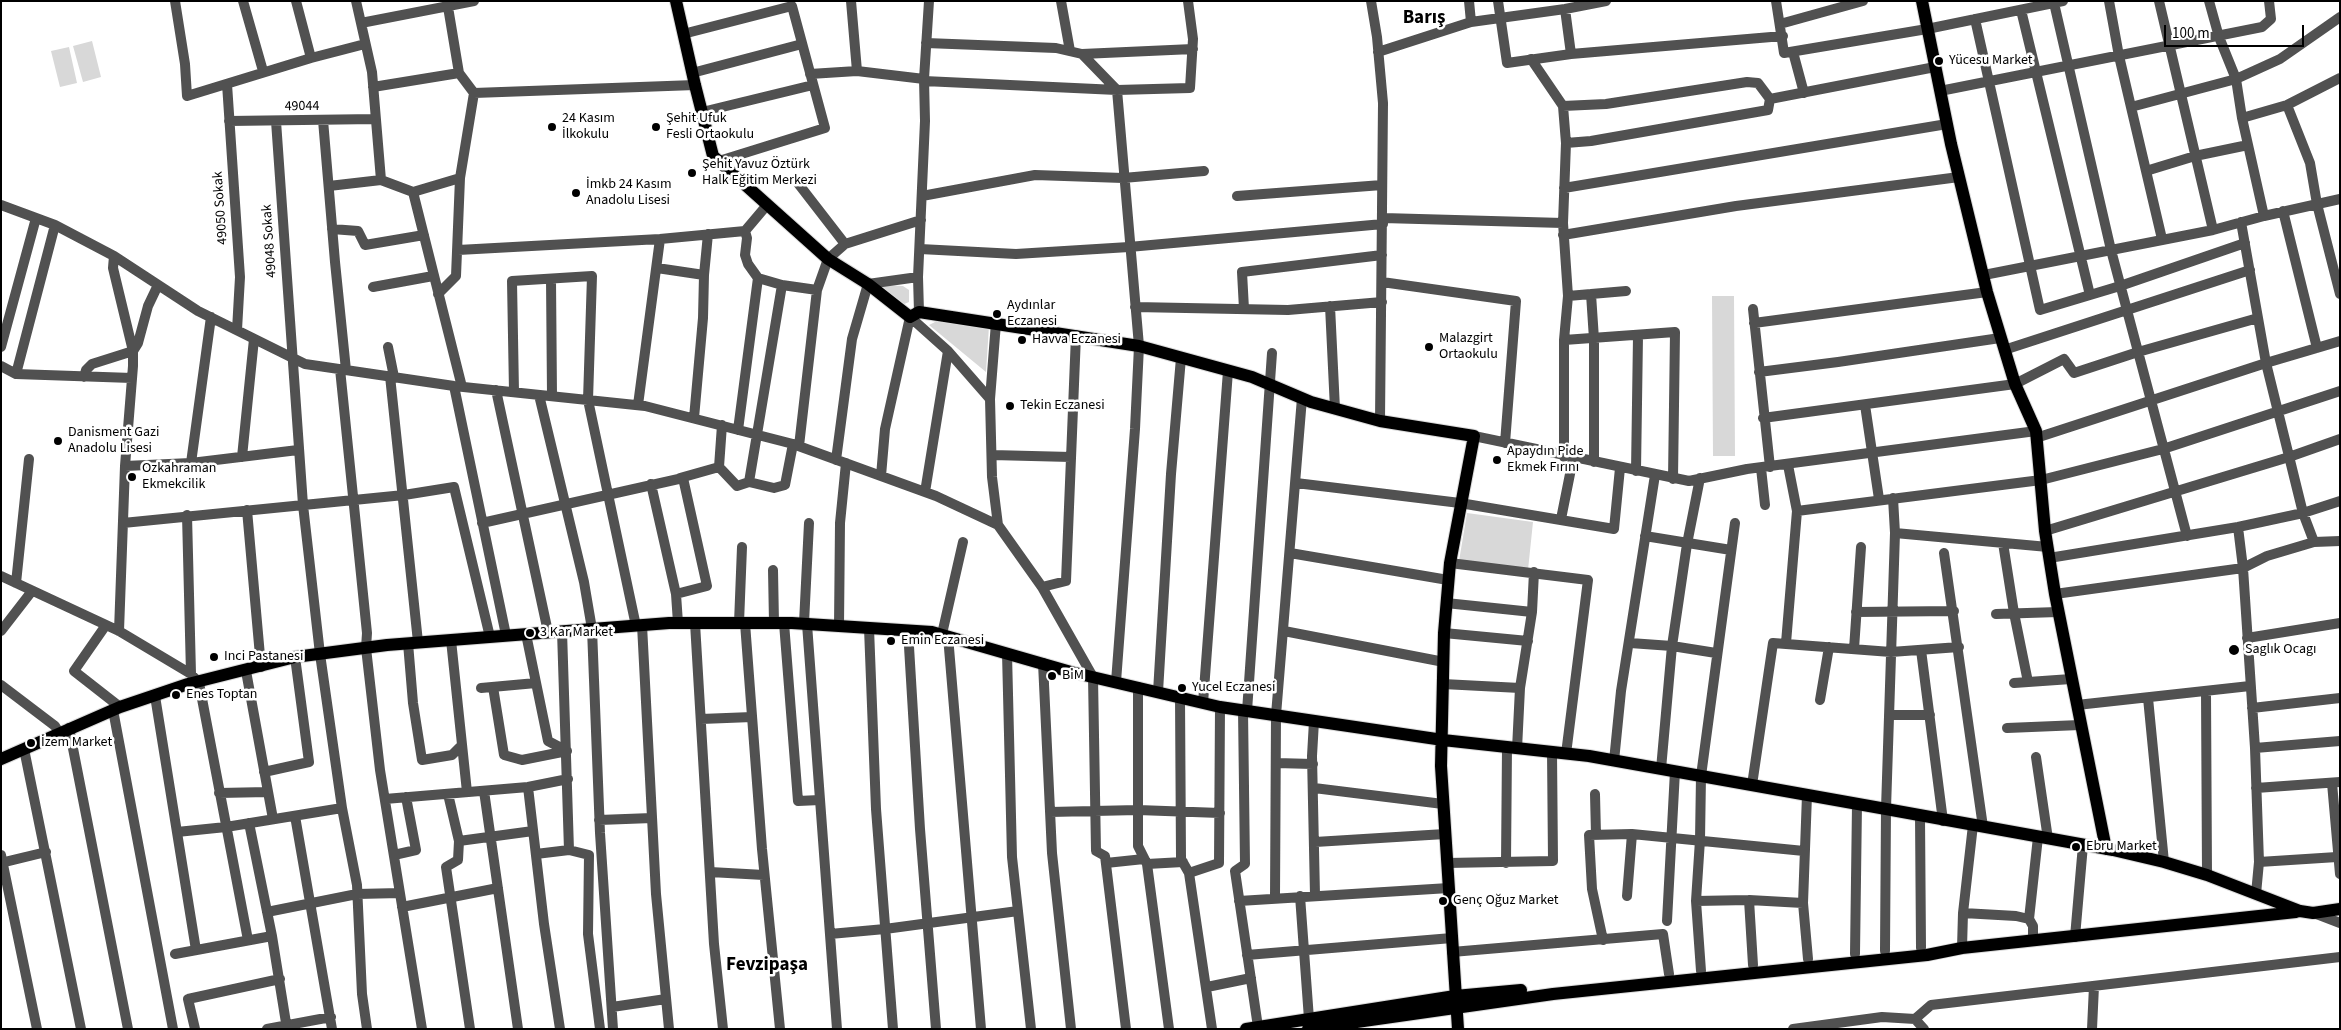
<!DOCTYPE html>
<html>
<head>
<meta charset="utf-8">
<style>
  body { margin:0 }
  #map { position:relative; width:2341px; height:1030px; overflow:hidden; background:#fff; font-family:"Source Sans 3",sans-serif }
  canvas { display:block }
  .frame { position:absolute; inset:0; border:2px solid #000; pointer-events:none }
  .scale { position:absolute; left:2164px; top:25px; width:140px; height:22px; box-sizing:border-box; border:2px solid #000; border-top:0; padding-left:6px; font-size:15px; line-height:18px; white-space:nowrap; color:#000; -webkit-text-stroke:4px #fff; paint-order:stroke }
</style>
</head>
<body>
<div id="map">
<canvas width="2341" height="1030"></canvas>
<div class="frame"></div>
<div class="scale">100 m</div>
</div>
<script>
const context = document.querySelector('canvas').getContext('2d');
context.lineJoin = 'round';
function fill(path, color) {
  context.fillStyle = color;
  context.fill(path, 'evenodd');
}
function shape(rows) {
  const path = new Path2D();
  for (const r of rows) {
    path.moveTo(r[0], r[1]);
    for (let i = 2; i < r.length; i += 2) path.lineTo(r[i], r[i + 1]);
  }
  return path;
}
function strokePath(path, color, width, dash) {
  context.strokeStyle = color;
  context.lineWidth = width;
  context.lineCap = dash ? 'butt' : 'round';
  context.setLineDash(dash || []);
  context.stroke(path);
}
function drawText(font, color, halo, rows, align = 'center') {
  context.font = font + ' "Source Sans 3",sans-serif';
  context.lineWidth = 5;
  context.setLineDash([]);
  context.textBaseline = 'middle';
  context.strokeStyle = halo;
  context.fillStyle = color;
  for (const [text, x, y, turn = 0] of rows) {
    context.save();
    context.translate(x, y);
    context.rotate((+turn || 0) * Math.PI / 180);
    context.textAlign = isNaN(turn) ? turn : align;
    if (halo) context.strokeText(text, 0, 0);
    context.fillText(text, 0, 0);
    context.restore();
  }
}
fill(shape([
  [92,41,101,77,83,82,73,46],
  [69,47,77,83,60,87,51,51],
  [880,285,903,286,909,290,909,302,902,305,879,287],
  [1734,296,1735,456,1713,456,1712,296],
  [939,320,989,326,986,372,929,325],
  [1467,513,1533,522,1528,570,1459,561]
]), '#d8d8d8');
const major = shape([
  [676,1,695,85,713,156,828,259,868,284,910,317,919,312,1139,346,1252,377,1311,402,1380,421,1474,436,1450,563,1444,633,1441,766,1458,1029],
  [1922,1,1951,144,1987,292,2015,384,2036,431,2045,531,2055,594,2106,849],
  [1,759,120,707,188,684,295,657,387,645,669,623,792,623,932,632,1071,672,1220,707,1443,740,1589,756,1886,809,2113,850,2164,862,2207,875,2300,911,2313,913,2340,909],
  [1246,1029,1455,996,1521,990],
  [1308,1029,1553,994,1927,955,1962,948,2296,912]
]);
strokePath(major, '#dbdbdb', 14);
strokePath(shape([
  [175,1,185,64,187,96,311,58,365,44],
  [243,1,263,71],
  [296,1,311,58],
  [356,1,372,72,381,180,413,192,462,387],
  [851,1,857,71],
  [1061,1,1070,51],
  [1371,1,1377,37,1383,103,1380,421],
  [1469,1,1471,22],
  [1498,1,1507,63,1571,54,1783,36],
  [1776,1,1784,53,1927,29,2063,1],
  [2109,1,2119,56,2162,239],
  [2159,1,2213,230],
  [2209,1,2219,37,2236,79,2242,118,2264,216],
  [2054,3,2111,250,2187,536],
  [448,7,459,73],
  [1565,9,1571,54],
  [2021,10,2090,295],
  [1975,19,2040,310,2120,286,2245,243],
  [361,23,474,1],
  [1780,24,1863,1],
  [683,34,792,6,825,128,719,161],
  [926,43,1056,48,1082,54,1117,90,1139,346,1135,429,1116,682],
  [1378,52,1471,22,1565,9,1606,1],
  [1793,52,1804,93],
  [1082,54,1193,49],
  [1531,59,1563,106,1566,143,1563,223,1568,296,1564,340,1564,457],
  [692,73,802,44],
  [810,74,857,71,924,79],
  [924,81,1117,90,1190,88,1193,39,1188,1],
  [227,84,240,277,237,330],
  [373,87,459,73,474,93,695,85],
  [1940,91,2262,27,2271,19,2269,1],
  [2287,105,2310,163,2317,204,2340,294],
  [1563,106,1606,104,1747,82,1758,83,1770,99,1935,67],
  [2131,107,2236,79,2280,59,2340,17],
  [702,112,813,85],
  [2242,118,2287,105,2340,78],
  [323,120,335,262,346,370],
  [229,121,376,119],
  [276,121,303,505,320,654,342,808,357,885,362,994,367,1029],
  [1566,143,1591,141,1768,110,1770,99],
  [2146,171,2195,156,2248,145],
  [797,182,845,244],
  [329,186,381,180],
  [1564,188,1947,124],
  [413,192,460,178,474,93],
  [922,196,1035,175,1123,178,1204,171],
  [1237,196,1382,185],
  [1,205,55,225,114,256,198,311,305,364,454,386,645,406,793,444,936,496,998,525,1042,587,1093,677,1096,851,1105,856,1126,1029],
  [2283,211,2317,348],
  [1383,218,1563,223],
  [2241,222,2266,363,2303,513,2314,542],
  [55,225,16,374,132,378],
  [332,229,358,231,365,245,424,235],
  [745,231,747,238,745,255,748,264,758,278,782,285,817,290],
  [1563,235,1736,206,1959,177],
  [920,249,1016,254,1129,247,1383,224],
  [458,250,660,239,745,231,767,205],
  [114,256,113,268,133,351,133,366,125,466,119,631],
  [657,268,704,275,703,318,694,418],
  [704,275,708,234],
  [1984,275,2213,230,2264,216,2340,199],
  [551,279,552,396],
  [1382,282,1516,301,1505,443],
  [373,287,433,276],
  [438,294,456,276,460,178],
  [1591,294,1594,339,1594,462],
  [1568,296,1626,291],
  [1330,306,1335,409],
  [1135,307,1288,310,1382,302],
  [1244,309,1242,272,1382,255],
  [1753,309,1770,467],
  [919,312,918,277,925,121,924,79,929,1],
  [1754,323,1987,292],
  [1564,340,1675,332,1673,479],
  [1,347,36,218],
  [388,347,394,377],
  [2004,350,2250,270],
  [1,366,16,374],
  [340,369,367,633,366,648,380,770,422,1029],
  [1759,372,1838,362,2000,338],
  [390,376,418,642],
  [84,377,86,370,92,364,133,351,138,343,148,306,158,285],
  [454,386,506,635],
  [496,390,548,632],
  [514,392,512,281,592,276,588,400,636,626],
  [539,395,584,582,592,629,600,833,613,1029],
  [990,399,996,323],
  [638,405,660,239],
  [1865,405,1879,499],
  [1763,418,2015,384,2064,359,2074,373,2138,352,2258,318],
  [738,430,758,278],
  [1474,436,1689,481,1747,469,2036,431],
  [2036,438,2266,363,2340,341],
  [799,446,817,290,828,259,845,244,921,220],
  [992,455,1071,457],
  [242,457,254,339],
  [836,460,852,339,868,284,918,277],
  [191,463,211,317],
  [125,466,191,463,298,450],
  [719,467,737,486,749,482,774,488,785,485,793,444],
  [1761,468,1765,505],
  [1636,471,1638,336],
  [881,476,885,429,910,317,948,351,990,399,992,477,998,525],
  [680,478,719,467,722,425],
  [749,482,782,285],
  [1296,483,1460,503,1614,529,1620,468],
  [651,484,676,594,678,623],
  [925,492,948,351],
  [247,510,261,667],
  [1797,511,2041,480,2163,449,2340,391],
  [187,515,191,674],
  [1561,519,1573,459],
  [123,523,404,495,454,487,490,637],
  [482,523,683,478,707,586,676,594],
  [2238,527,2243,568,2255,748,2259,862,2256,894],
  [2045,531,2289,457,2340,439],
  [1895,533,2048,547],
  [1645,536,1731,550],
  [2003,543,2014,613,2028,682],
  [1290,553,1448,580],
  [1944,553,1983,827],
  [2049,558,2238,527,2303,513,2340,501],
  [1450,563,1588,580,1566,754],
  [773,570,774,623],
  [1,576,119,631,191,674,199,683,248,940],
  [16,583,29,459],
  [1042,587,1066,581,1076,335],
  [2055,594,2243,568,2267,556,2314,542,2340,541],
  [1446,603,1532,612],
  [1856,612,1954,611],
  [1996,614,2058,612],
  [695,623,714,944,723,1029],
  [739,623,742,547],
  [745,623,762,849,780,1029],
  [784,623,798,801,820,800],
  [804,623,809,523],
  [807,624,837,1029],
  [106,625,74,671,120,707],
  [642,625,656,894,669,1029],
  [839,626,840,523,846,463],
  [869,628,876,809,893,1029],
  [908,630,920,829,936,1029],
  [1,631,32,591],
  [562,631,569,850],
  [1284,631,1444,662],
  [1444,633,1528,641],
  [526,634,548,741,567,751],
  [942,634,963,542],
  [948,636,981,1029],
  [2247,638,2340,623],
  [451,640,467,792],
  [408,643,413,703,422,760,452,755,461,746],
  [1630,643,1672,646,1716,653],
  [1786,643,1797,511,1788,465],
  [1854,649,1861,547],
  [1921,650,1943,821],
  [1007,653,1012,857,1031,1029],
  [1043,663,1052,853,1071,1029],
  [246,671,273,819],
  [2014,683,2071,679],
  [1443,684,1520,688],
  [1,685,55,726,59,733],
  [493,687,504,755,522,760,567,751],
  [1138,687,1138,846,1147,864,1169,1029],
  [481,688,536,683],
  [1158,692,1171,474,1181,358],
  [2206,692,2207,875],
  [155,696,196,950],
  [1180,697,1181,859,1189,873,1212,1029],
  [2148,698,2164,862],
  [1820,700,1829,647],
  [1203,703,1228,371],
  [2077,705,2250,686],
  [2252,708,2340,698],
  [113,710,173,1029],
  [1243,710,1245,864,1235,871,1258,1027],
  [1247,711,1272,353],
  [1889,715,1930,715],
  [701,719,752,717],
  [1314,721,1312,756,1315,895],
  [69,728,128,1029],
  [2007,728,2080,725],
  [2255,748,2340,741],
  [24,749,81,1029],
  [1517,749,1520,688,1532,612,1534,572],
  [2036,757,2048,839],
  [1614,761,1621,691,1655,475],
  [1276,763,1313,764],
  [1661,769,1672,646,1687,544,1700,478],
  [264,772,309,762,295,657],
  [2332,783,2340,874],
  [1752,785,1773,643,1891,652,1959,647],
  [528,787,544,924,560,1029],
  [1314,788,1443,804],
  [2256,788,2340,782],
  [484,791,518,1029],
  [219,793,268,792],
  [448,794,459,841,458,860,446,867,470,1029],
  [1595,794,1596,835],
  [1807,795,1803,903,1808,959],
  [385,799,528,787,568,779],
  [1050,812,1138,810,1220,813],
  [295,816,332,1029],
  [1920,816,1921,948],
  [599,820,652,818],
  [249,823,272,936,287,1029],
  [177,832,226,827,342,808],
  [459,841,533,831],
  [1315,842,1445,834],
  [536,854,569,850,589,855,588,934,600,1029],
  [1,855,37,1029],
  [394,855,416,850,406,797],
  [2259,862,2337,857],
  [1,863,46,852],
  [1106,863,1144,859],
  [1447,863,1553,861,1552,752],
  [1506,863,1507,747],
  [1147,864,1183,862],
  [710,872,764,875],
  [1189,873,1219,863,1220,707],
  [1300,896,1309,1019],
  [1627,896,1632,834],
  [1275,898,1276,715,1302,398],
  [1749,900,1753,965],
  [1239,901,1449,888],
  [1696,901,1749,900,1803,903],
  [402,907,498,888],
  [267,912,357,894,400,893],
  [1963,913,2016,916,2029,919],
  [2314,913,2340,923],
  [1667,921,1675,771],
  [830,934,885,929,1018,911],
  [2075,937,2083,845],
  [1603,940,1592,889,1589,835,1632,834,1804,851],
  [2033,941,2033,926,2029,919,2038,837],
  [1962,948,1963,913,1973,825],
  [1885,951,1886,809,1895,533,1893,498],
  [1452,952,1663,934,1669,974],
  [175,954,272,936],
  [1855,954,1857,804],
  [1247,955,1452,938],
  [1701,971,1696,901,1700,840,1701,776,1735,523],
  [1207,987,1251,978],
  [612,1007,666,999],
  [1915,1019,1931,1005,2340,957],
  [195,1029,188,999,280,979],
  [267,1029,331,1017],
  [1793,1029,1882,1017,1915,1019,1924,1029],
  [2092,1029,2094,986]
]), '#515151', 10);
strokePath(major, '#000', 12);
for (const [x, y, r, color] of [
  [1939,61,5,"#000"],
  [552,127,5,"#000"],
  [656,127,5,"#000"],
  [692,173,5,"#000"],
  [576,193,5,"#000"],
  [997,314,5,"#000"],
  [1022,340,5,"#000"],
  [1429,347,5,"#000"],
  [1010,406,5,"#000"],
  [58,441,5,"#000"],
  [1497,460,5,"#000"],
  [132,477,5,"#000"],
  [530,633,5,"#000"],
  [891,641,5,"#000"],
  [2234,650,6,"#000"],
  [214,657,5,"#000"],
  [1052,676,5,"#000"],
  [1182,688,5,"#000"],
  [176,695,5,"#000"],
  [31,743,5,"#000"],
  [2076,847,5,"#000"],
  [1443,901,5,"#000"]
]) {
  const dot = new Path2D();
  dot.arc(x, y, r, 0, 2 * Math.PI);
  context.fillStyle = color;
  context.fill(dot);
  strokePath(dot, '#fff', 2);
}
drawText('14px', '#000', '#fff', [
  ["Yücesu Market",1949,61],
  ["24 Kasım",562,119],
  ["İlkokulu",562,135],
  ["Şehit Ufuk",666,119],
  ["Fesli Ortaokulu",666,135],
  ["Şehit Yavuz Öztürk",702,165],
  ["Halk Eğitim Merkezi",702,181],
  ["İmkb 24 Kasım",586,185],
  ["Anadolu Lisesi",586,201],
  ["Aydınlar",1007,306],
  ["Eczanesi",1007,322],
  ["Malazgirt",1439,339],
  ["Ortaokulu",1439,355],
  ["Havva Eczanesi",1032,340],
  ["Tekin Eczanesi",1020,406],
  ["Danisment Gazi",68,433],
  ["Anadolu Lisesi",68,449],
  ["Apaydın Pide",1507,452],
  ["Ekmek Fırını",1507,468],
  ["Ozkahraman",142,469],
  ["Ekmekcilik",142,485],
  ["3 Kar Market",540,633],
  ["Emin Eczanesi",901,641],
  ["Saglık Ocagı",2245,650],
  ["Inci Pastanesi",224,657],
  ["BiM",1062,676],
  ["Yucel Eczanesi",1192,688],
  ["Enes Toptan",186,695],
  ["İzem Market",41,743],
  ["Ebru Market",2086,847],
  ["Genç Oğuz Market",1453,901]
], 'left');
drawText('14px', '#000', '#fff', [
  ["49044",302,107,-1],
  ["49050 Sokak",221,208,-94],
  ["49048 Sokak",270,241,-94]
]);
drawText('bold 19px', '#000', '#fff', [
  ["Barış",1424,19],
  ["Fevzipaşa",767,966]
]);
</script>
</body>
</html>
